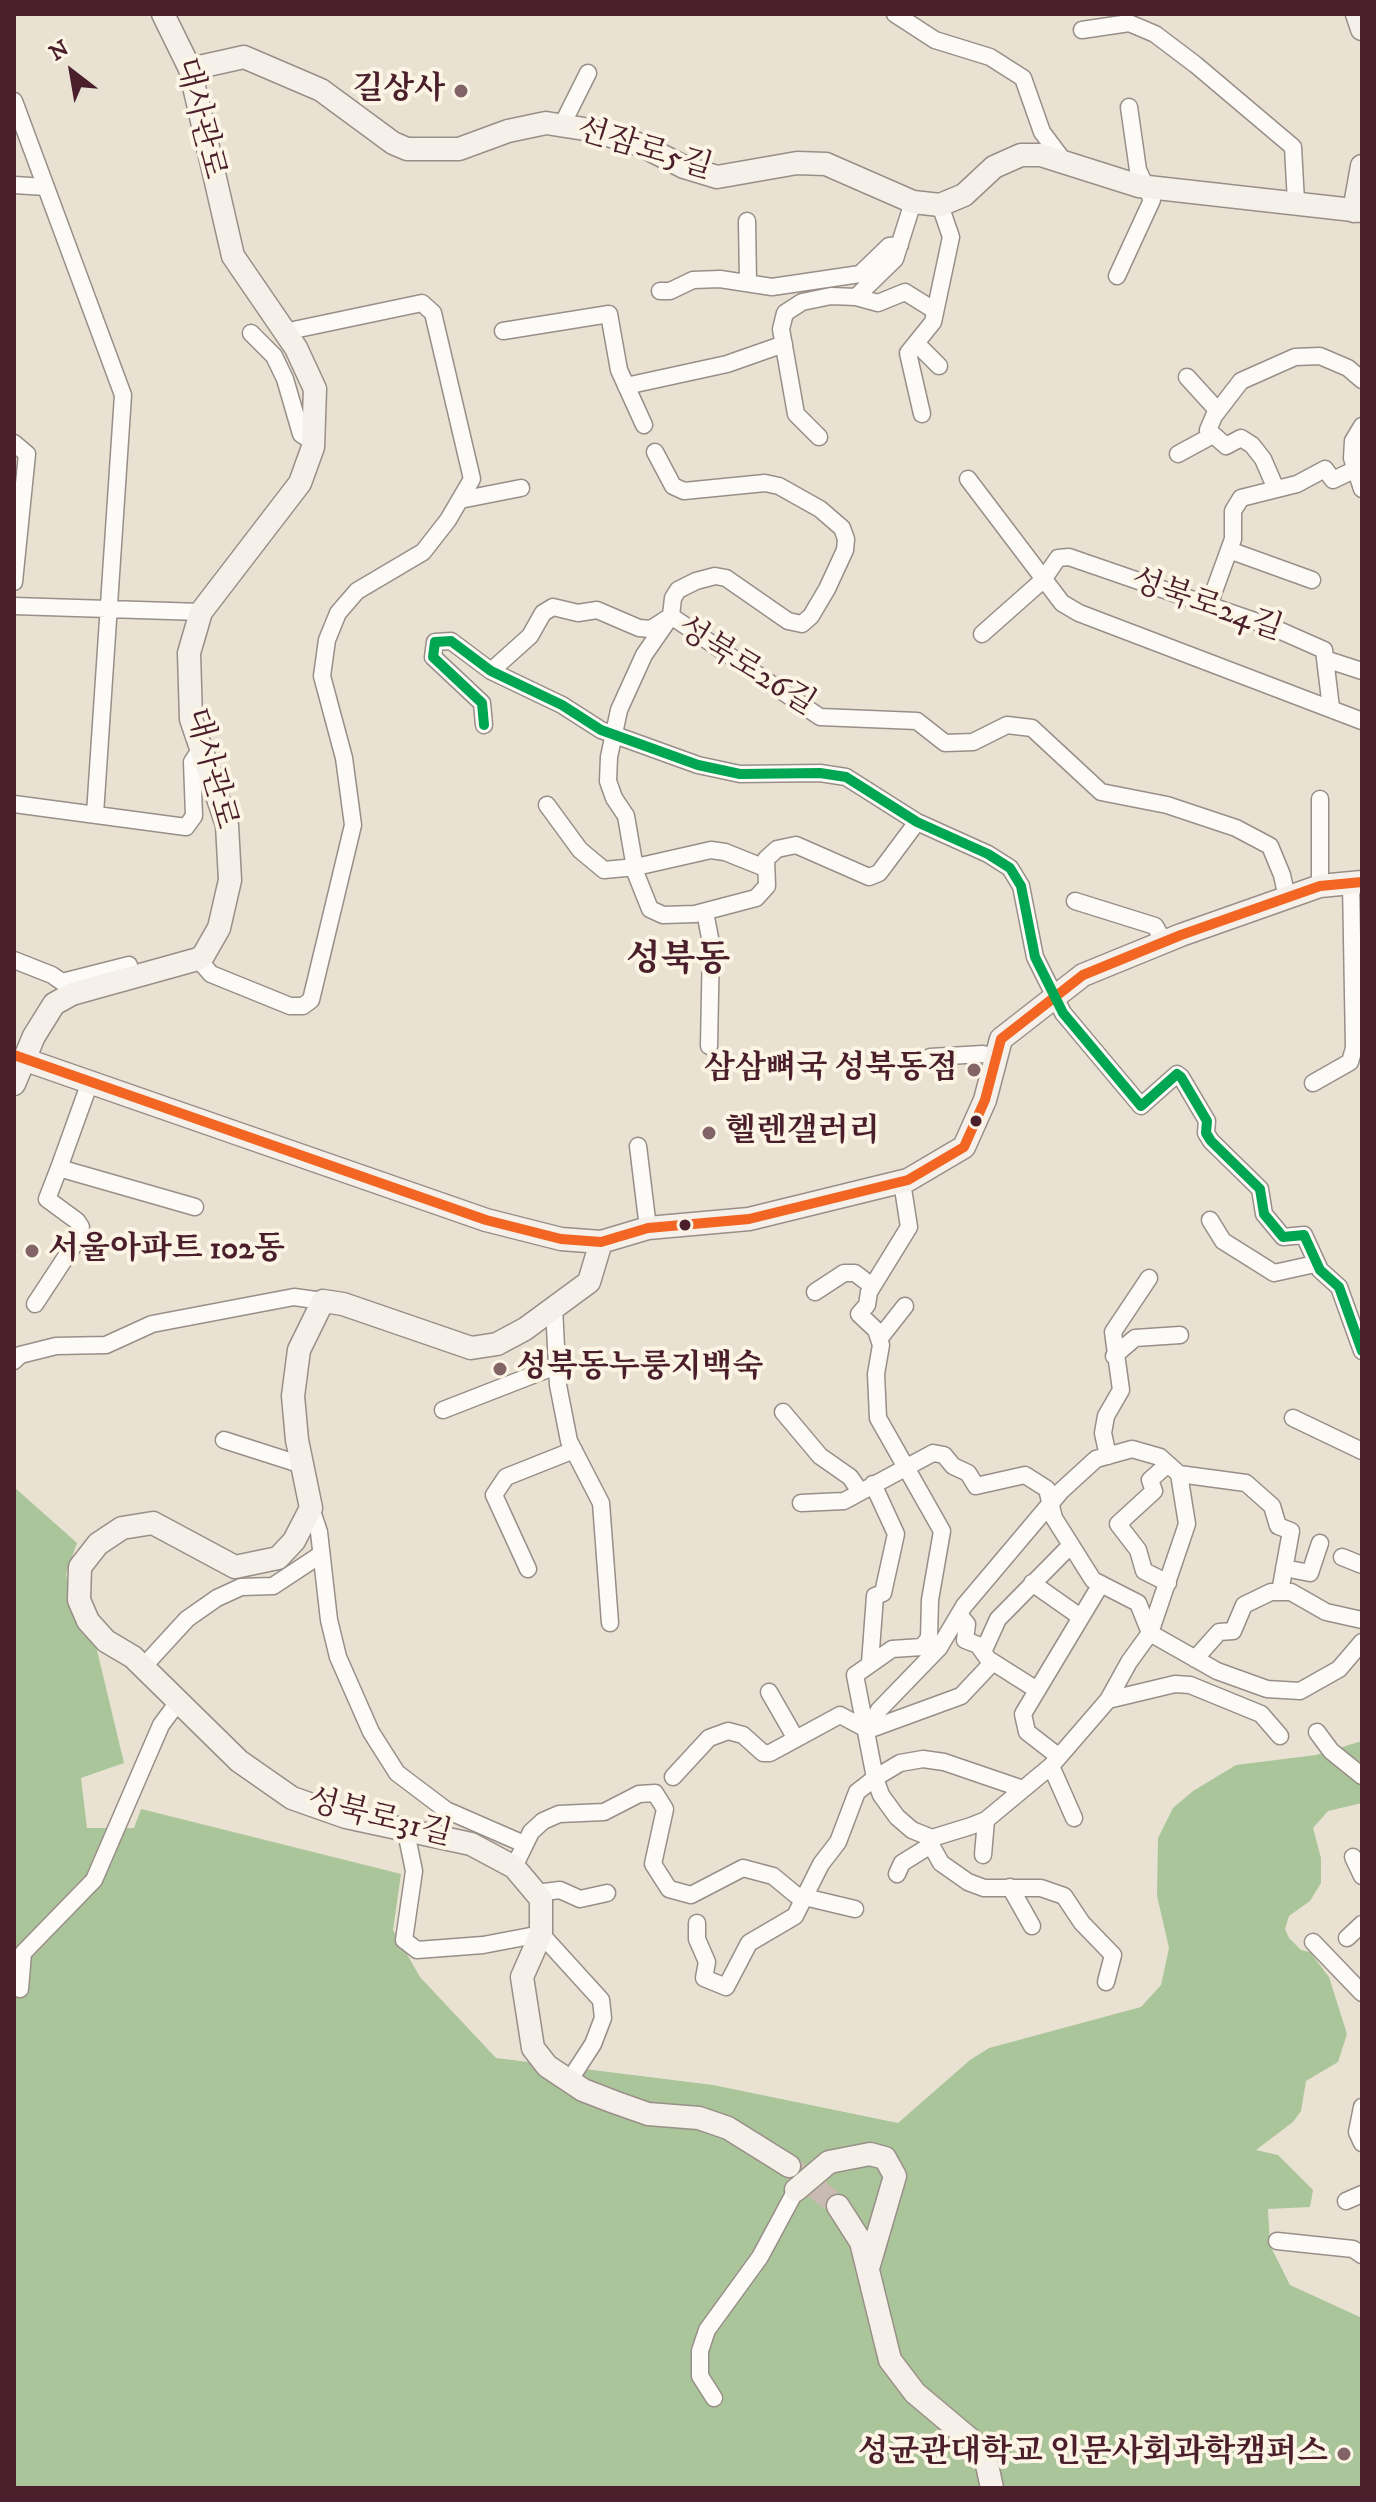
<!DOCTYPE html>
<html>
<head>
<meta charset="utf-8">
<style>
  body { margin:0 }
  #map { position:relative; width:1376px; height:2502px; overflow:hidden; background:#e9e2d3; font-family:"IM FELL DW Pica",serif }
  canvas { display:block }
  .frame { position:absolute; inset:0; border:16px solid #4a1f2b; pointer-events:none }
  .north { position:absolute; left:32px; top:32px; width:80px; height:80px; -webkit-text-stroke:6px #fcf5e5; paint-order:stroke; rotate:329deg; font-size:22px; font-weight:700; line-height:32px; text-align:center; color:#4a1f2b }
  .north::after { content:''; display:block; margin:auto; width:28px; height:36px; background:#4a1f2b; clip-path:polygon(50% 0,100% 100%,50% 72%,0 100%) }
</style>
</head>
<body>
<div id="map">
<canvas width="1376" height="2502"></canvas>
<div class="frame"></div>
<div class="north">N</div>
</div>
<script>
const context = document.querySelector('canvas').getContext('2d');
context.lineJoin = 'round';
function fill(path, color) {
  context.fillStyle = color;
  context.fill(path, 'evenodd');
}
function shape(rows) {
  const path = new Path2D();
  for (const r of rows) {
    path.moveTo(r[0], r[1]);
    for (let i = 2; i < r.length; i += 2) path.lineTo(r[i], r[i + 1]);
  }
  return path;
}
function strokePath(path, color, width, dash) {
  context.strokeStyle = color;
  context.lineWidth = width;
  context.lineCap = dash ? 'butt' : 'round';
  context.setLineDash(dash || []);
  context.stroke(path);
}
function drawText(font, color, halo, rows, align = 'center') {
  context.font = font + ' "IM FELL DW Pica","Noto Serif KR",serif';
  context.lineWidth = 8;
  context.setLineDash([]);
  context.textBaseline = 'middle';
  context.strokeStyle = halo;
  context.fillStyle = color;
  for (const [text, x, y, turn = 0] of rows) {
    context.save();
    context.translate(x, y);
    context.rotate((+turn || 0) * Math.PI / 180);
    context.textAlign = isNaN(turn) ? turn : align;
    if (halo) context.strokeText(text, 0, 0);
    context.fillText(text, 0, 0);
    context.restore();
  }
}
fill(shape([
  [14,1487,77,1543,66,1574,73,1610,96,1646,124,1763,81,1778,87,1828,134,1828,141,1809,401,1874,393,1930,420,1977,496,2058,713,2085,898,2123,970,2060,989,2048,1141,2007,1161,1985,1169,1948,1157,1896,1158,1838,1173,1808,1193,1791,1236,1765,1316,1755,1362,1741,1362,1803,1328,1811,1313,1828,1321,1858,1321,1883,1310,1901,1289,1916,1285,1929,1289,1938,1301,1950,1310,1952,1329,1977,1347,2034,1338,2062,1306,2081,1301,2111,1293,2122,1256,2150,1278,2155,1313,2190,1310,2207,1268,2209,1270,2245,1290,2285,1362,2318,1362,2488,14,2488]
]), '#abc59a');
strokePath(shape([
  [789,2166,838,2206]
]), '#c9bbb1', 22, [22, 11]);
const street = shape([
  [895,14,935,40,990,57,1023,78,1042,132,1066,164],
  [1082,30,1129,23,1155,34,1196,65,1293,147,1296,202],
  [14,101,123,395,95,814],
  [562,125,588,73],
  [14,185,46,187],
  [747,221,748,283],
  [1117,276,1152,200,1138,170,1129,107],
  [660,291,670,291,693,280,720,279,772,287,860,274,889,246,900,245],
  [856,297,895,259,913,202],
  [503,331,609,314,619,370,644,425],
  [251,333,274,356,285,379,301,434,313,442],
  [916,343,939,366],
  [1187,377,1218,411],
  [626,386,727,364,784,344],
  [922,414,908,353,933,322,951,237,940,205],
  [1362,426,1353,441,1352,458,1362,489],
  [819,437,796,414,781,329,785,313,802,302,831,296,856,297,878,303,905,292,934,310],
  [14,443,27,454,14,582],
  [655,452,673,486,684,491,765,483,779,486,820,509,842,528,846,539,845,550,827,589,811,616,802,624,788,621,726,578,715,576,696,581,678,590,673,598,671,616,644,655,619,710,609,757,608,781,614,798,626,816,636,874,650,909,663,915,695,914,756,898,767,886,766,859,777,849,796,845,869,877,879,873,917,822],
  [1178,454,1213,435],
  [968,479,1062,603,1079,613,1362,721],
  [1276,489,1263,459,1252,445,1241,438,1226,446,1208,430,1214,416,1241,381,1295,357,1320,356,1348,368,1362,380],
  [460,500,521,488],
  [1229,550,1312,580],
  [1209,605,1233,539,1233,511,1241,498,1297,484,1325,469,1333,480,1356,469],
  [14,606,201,612],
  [982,634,1043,580,1058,558,1069,557,1272,627,1324,650,1331,708],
  [1325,659,1362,671],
  [491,671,530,636,543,613,553,607,578,613,597,610,639,628,651,629,671,616,820,717,917,721,945,743,973,742,1007,725,1032,728,1101,792,1167,805,1236,828,1270,846,1282,875,1287,898],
  [484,725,482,703,433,657,435,642,451,641,491,671,562,705,601,730,698,765,740,774,820,773,846,777,917,822,988,854,1010,868,1021,886,1035,957,1063,1013,1141,1106,1177,1074,1181,1077,1207,1121,1206,1133,1211,1141,1260,1189,1264,1214,1283,1237,1304,1235,1320,1270,1339,1287,1362,1351],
  [14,804,186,827,194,816,192,762,200,750],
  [547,805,580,850,604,870,636,867,711,850,725,852,765,868],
  [1320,886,1320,799],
  [1075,901,1155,926,1164,942],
  [705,912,711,943,709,1046],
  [198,959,211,974,290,1006,303,1006,311,1000,353,825,344,758,322,676,327,640,338,613,357,591,423,552,448,520,472,479,433,313,422,303,284,332],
  [14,960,52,975,72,989,72,994],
  [62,982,129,965],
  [930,1057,983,1054,997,1057],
  [90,1082,59,1168,195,1207],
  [1313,1083,1350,1062,1354,1048,1351,883],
  [638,1146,648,1228],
  [1210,1220,1223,1241,1274,1273,1315,1264],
  [815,1292,844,1273,855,1273,872,1286],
  [35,1304,79,1237,81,1227,77,1221,47,1199,59,1168],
  [554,1308,558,1385,569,1441,601,1503,610,1623],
  [879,1339,905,1306],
  [1114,1356,1135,1338,1180,1335],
  [14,1361,20,1355,56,1346,106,1345,152,1324,294,1297,323,1301],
  [443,1410,556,1366],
  [783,1412,820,1456,850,1477,859,1490],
  [1293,1418,1362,1451],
  [224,1440,302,1465],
  [1108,1456,1103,1433,1106,1416,1121,1390,1113,1332,1149,1278],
  [1179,1474,1246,1483,1272,1506,1278,1526,1291,1531,1280,1592],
  [801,1503,844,1501,933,1453,944,1455,953,1466,968,1473,976,1486,1025,1475,1047,1489,1054,1518,1093,1580,1138,1603,1150,1633,1217,1671,1267,1689,1300,1691,1339,1669,1362,1642],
  [311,1508,319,1532,329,1620,338,1657,371,1732,397,1773,446,1810,524,1844],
  [1342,1557,1362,1565],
  [1284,1568,1310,1573,1320,1543],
  [528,1569,494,1495,506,1477,574,1450],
  [1032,1583,1079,1616],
  [1168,1583,1144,1571,1138,1550,1118,1524,1154,1491,1150,1480,1168,1464],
  [959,1615,967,1624,965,1640,978,1645,988,1659,1037,1690],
  [983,1652,998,1619,1070,1546],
  [1195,1659,1219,1632,1233,1631,1244,1605,1271,1592,1291,1592,1326,1612,1362,1620],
  [870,1663,875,1596,883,1593,896,1534,873,1484],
  [143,1667,187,1619,217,1598,241,1587,273,1586,320,1555],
  [769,1692,796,1739],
  [1108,1700,1175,1684,1190,1685,1261,1714,1280,1736],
  [868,1730,879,1710,939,1648,964,1606,1061,1491,1096,1459,1132,1449,1160,1457,1179,1474,1187,1524,1150,1633,1129,1662,1108,1700,1051,1766,986,1820,971,1826,932,1838,912,1830,897,1817,881,1795,875,1778,855,1675,892,1649,922,1647,929,1638,930,1600,942,1531,878,1418,876,1374,881,1345,876,1330,859,1314,867,1305,869,1292,909,1227,902,1182],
  [868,1730,961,1696,993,1662],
  [1317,1732,1331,1751,1362,1776],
  [1058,1756,1027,1732,1023,1714,1101,1584],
  [1051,1766,1074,1818],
  [673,1777,709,1738,728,1731,743,1735,763,1753,770,1753,840,1715,868,1730],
  [406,1832,414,1871,404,1940,417,1950,483,1945,541,1934,601,2000,603,2018,593,2044,569,2081],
  [931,1845,941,1863,968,1882,984,1888,1041,1888,1064,1896,1082,1923,1113,1955,1106,1982],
  [983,1855,986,1820],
  [1353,1857,1362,1876],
  [514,1867,531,1832,543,1821,559,1814,604,1812,639,1794,655,1793,665,1809,653,1864,669,1889,691,1895,743,1868,773,1876,796,1895,855,1909],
  [897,1874,902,1863,931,1845,932,1838],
  [1010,1887,1032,1926],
  [536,1893,560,1890,580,1899,607,1893],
  [697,1923,697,1939,707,1962,704,1978,726,1987,749,1943,795,1916,821,1864,838,1842,857,1792,875,1778,900,1763,923,1759,944,1762,1023,1789],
  [1347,1938,1362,1924],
  [1313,1942,1362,1993],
  [20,1989,23,1953,94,1880,161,1725,178,1702],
  [1362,2107,1357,2132,1362,2143],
  [1346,2201,1362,2194],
  [1277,2241,1353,2249,1362,2255],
  [714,2398,700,2376,700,2351,707,2330,760,2257,796,2190]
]);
const secondary = shape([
  [1357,14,1362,29],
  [190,69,244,57,321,90,393,143,407,149,459,149,508,131,546,123,591,130,641,145,684,167,717,177,797,163,826,164,913,202,940,205,964,195,994,167,1021,155,1041,155,1139,186,1362,211],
  [1354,211,1362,166],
  [26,1060,486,1220,561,1239,601,1242,648,1228,749,1219,908,1180,964,1147,985,1100,1001,1039,1083,975,1181,935,1320,886,1362,882],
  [14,1084,34,1036,54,1004,72,994,198,959,203,956,219,928,230,880,227,825,191,719,189,653,201,612,300,483,313,447,315,389,296,348,233,256,190,69,163,14],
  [601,1242,589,1282,525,1329,497,1344,471,1348,343,1304,323,1301,299,1350,293,1396,297,1440,311,1508,294,1541,278,1558,235,1567,153,1523,122,1528,98,1544,80,1567,79,1600,88,1621,106,1641,133,1657,239,1761,292,1798,346,1817,471,1844,514,1867,541,1899,541,1934,522,1977,533,2048,547,2066,583,2090,614,2102,648,2114,699,2118,728,2128,789,2166],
  [796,2190,829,2162,870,2154,885,2158,895,2176,869,2265],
  [838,2206,861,2242,890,2360,915,2393,984,2451,992,2488]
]);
strokePath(street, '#998e88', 19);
strokePath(secondary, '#998e88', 25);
strokePath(street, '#fcfbf8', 16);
strokePath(secondary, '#f5f0ea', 22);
strokePath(shape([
  [14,1055,486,1220,561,1239,601,1242,648,1228,749,1219,908,1180,964,1147,985,1100,1001,1039,1083,975,1181,935,1320,886,1362,882]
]), '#f26522', 10);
strokePath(shape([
  [484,725,482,703,433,657,435,642,451,641,491,671,562,705,601,730,698,765,740,774,820,773,846,777,917,822,988,854,1010,868,1021,886,1035,957,1063,1013,1141,1106,1177,1074,1181,1077,1207,1121,1206,1133,1211,1141,1260,1189,1264,1214,1283,1237,1304,1235,1320,1270,1339,1287,1362,1351]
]), '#00a651', 10);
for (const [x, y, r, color] of [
  [461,91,8,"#826366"],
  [974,1070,8,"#826366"],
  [976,1121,7,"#4a1f2b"],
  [709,1133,8,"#826366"],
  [685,1225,7,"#4a1f2b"],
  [32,1251,8,"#826366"],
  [500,1369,8,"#826366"],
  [1344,2454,8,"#826366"]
]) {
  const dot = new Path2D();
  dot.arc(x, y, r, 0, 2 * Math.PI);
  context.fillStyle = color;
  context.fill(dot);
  strokePath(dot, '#fcf5e5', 3);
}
drawText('bold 32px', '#4a1f2b', '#fcf5e5', [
  ["길상사",445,91],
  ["삼삼뼈국 성북동점",958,1070],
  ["헬렌갤러리",725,1133,"left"],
  ["서울아파트 102동",48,1251,"left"],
  ["성북동누룽지백숙",516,1369,"left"],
  ["성균관대학교 인문사회과학캠퍼스",1328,2454]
], 'right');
drawText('32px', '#4a1f2b', '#fcf5e5', [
  ["대사관로",198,119,76],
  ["선잠로5길",644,151,17],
  ["성북로24길",1206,607,19],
  ["성북로26길",745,668,32],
  ["대사관로",209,769,75],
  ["성북로31길",379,1820,14]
]);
drawText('bold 36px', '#4a1f2b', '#fcf5e5', [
  ["성북동",678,963]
]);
</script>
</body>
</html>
